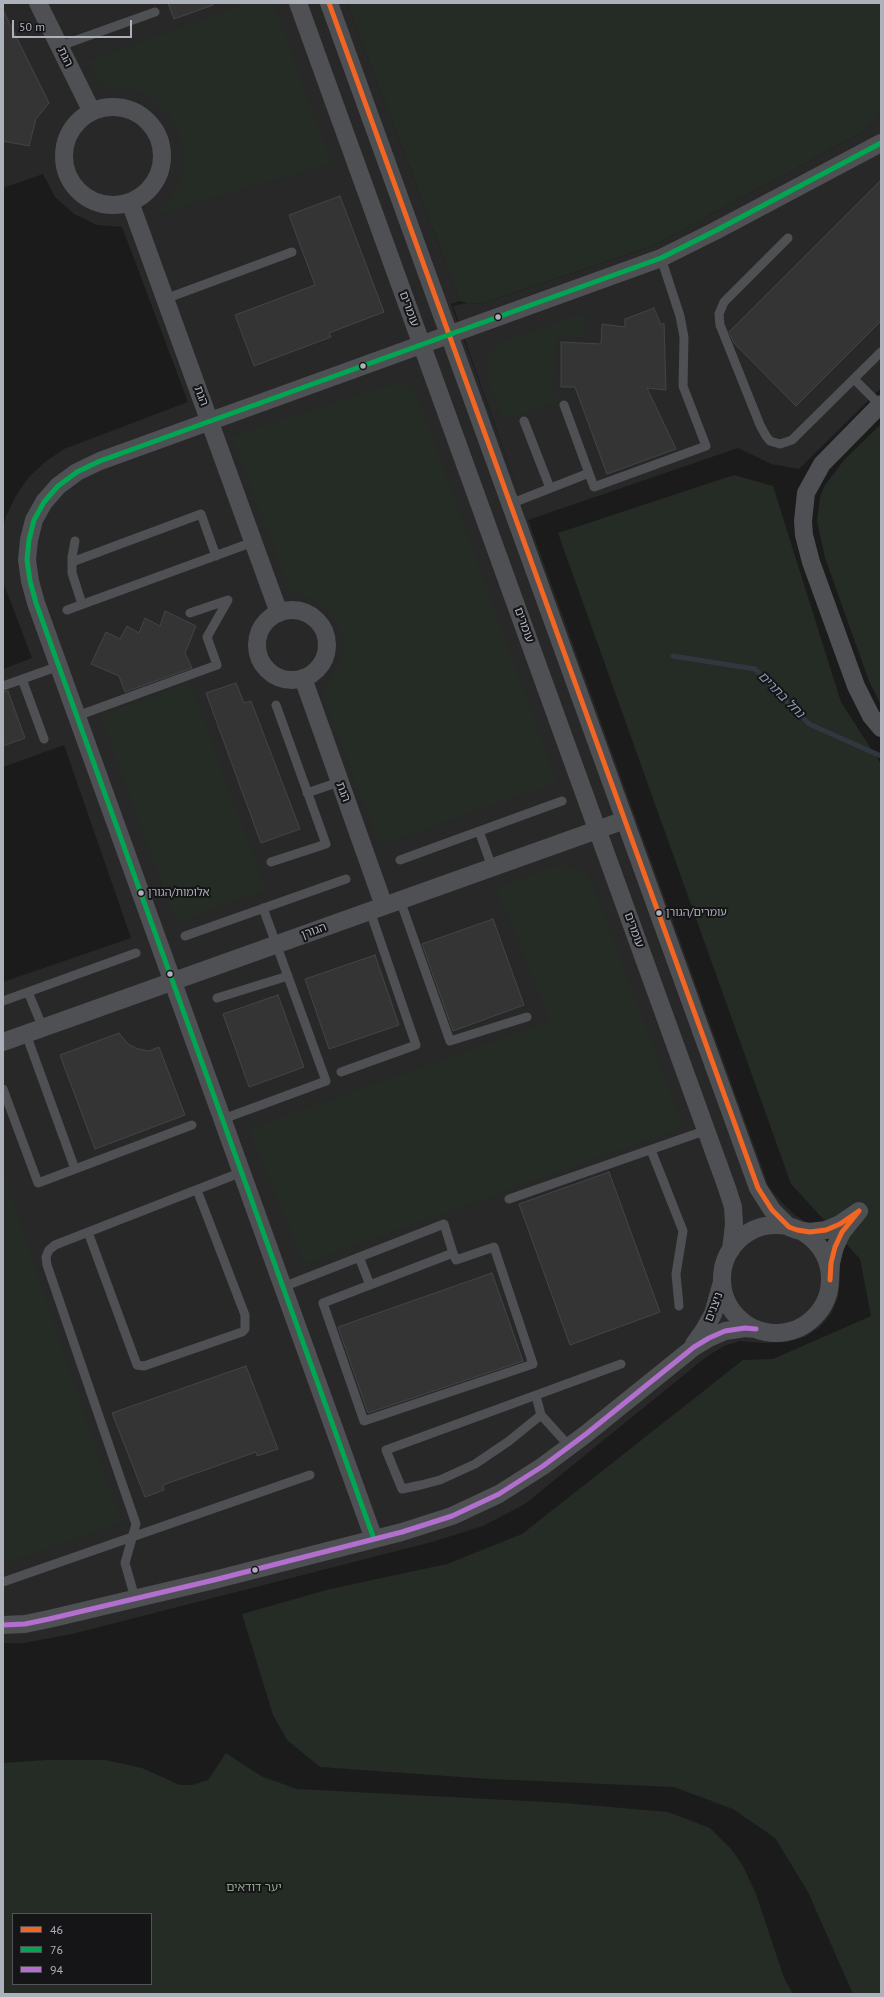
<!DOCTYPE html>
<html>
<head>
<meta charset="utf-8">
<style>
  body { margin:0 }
  #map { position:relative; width:884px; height:1997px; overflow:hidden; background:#1b1b1b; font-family:"PT Sans",sans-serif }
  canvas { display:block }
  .frame { position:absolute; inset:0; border:4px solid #adb1ba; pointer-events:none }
  .legend { position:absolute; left:12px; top:1913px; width:140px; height:72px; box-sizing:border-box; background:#151517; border:1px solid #525358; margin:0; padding:5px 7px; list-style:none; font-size:12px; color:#adb1ba }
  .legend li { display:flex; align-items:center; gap:8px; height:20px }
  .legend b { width:20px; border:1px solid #525358 }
  .scale { position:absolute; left:12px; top:20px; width:120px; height:18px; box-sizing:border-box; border:2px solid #adb1ba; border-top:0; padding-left:5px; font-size:12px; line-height:14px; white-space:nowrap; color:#adb1ba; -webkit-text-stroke:3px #151517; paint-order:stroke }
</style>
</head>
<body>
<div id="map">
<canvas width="884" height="1997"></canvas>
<div class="frame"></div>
<ul class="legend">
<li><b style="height:5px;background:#f26522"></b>46</li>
<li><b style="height:5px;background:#00a651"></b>76</li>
<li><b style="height:5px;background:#b36fd0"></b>94</li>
</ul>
<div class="scale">50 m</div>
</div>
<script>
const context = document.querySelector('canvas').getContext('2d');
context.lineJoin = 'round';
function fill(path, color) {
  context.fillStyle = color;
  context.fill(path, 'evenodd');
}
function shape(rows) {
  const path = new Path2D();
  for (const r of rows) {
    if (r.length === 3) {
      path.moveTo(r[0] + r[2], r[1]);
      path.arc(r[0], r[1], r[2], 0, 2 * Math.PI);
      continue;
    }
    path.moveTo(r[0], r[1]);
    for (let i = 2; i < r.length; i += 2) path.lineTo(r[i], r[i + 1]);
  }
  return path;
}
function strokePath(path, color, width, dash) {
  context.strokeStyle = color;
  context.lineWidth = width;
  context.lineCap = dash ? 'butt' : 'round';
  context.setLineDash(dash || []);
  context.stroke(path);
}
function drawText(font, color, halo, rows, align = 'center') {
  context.font = font + ' "PT Sans","Noto Sans Hebrew",sans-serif';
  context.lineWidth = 4;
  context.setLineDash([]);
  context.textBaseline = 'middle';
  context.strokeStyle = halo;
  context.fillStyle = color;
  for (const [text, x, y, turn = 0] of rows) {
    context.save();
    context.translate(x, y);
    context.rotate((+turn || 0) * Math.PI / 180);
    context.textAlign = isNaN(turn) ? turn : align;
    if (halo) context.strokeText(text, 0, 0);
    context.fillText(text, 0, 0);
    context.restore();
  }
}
fill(shape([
  [3,3,347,3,460,301,451,304,523,505,453,306,467,303,481,304,655,245,861,133,875,121,881,112,881,388,799,469,771,464,738,448,528,520,769,1187,784,1205,795,1215,815,1228,833,1247,839,1263,840,1279,838,1298,831,1314,820,1327,805,1337,787,1342,764,1343,740,1341,724,1346,706,1357,525,1504,483,1526,432,1542,72,1634,24,1643,3,1643,3,982,131,938,64,745,3,767,3,669,32,658,3,582,3,530,6,516,16,496,28,478,45,462,64,449,188,402,122,227,97,225,74,214,55,197,43,174,3,188]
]), '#282829');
fill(shape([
  [248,3,273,3,332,163,151,216,170,200,181,179,183,156,179,133,168,113,152,97,129,88,101,87,88,61],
  [347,3,881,3,881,112,875,121,861,133,655,245,481,304,467,303,460,301],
  [584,312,587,337,557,337,554,395,576,395,503,421,487,378,487,356,492,348,500,343],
  [393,384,409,385,414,389,418,396,557,783,379,845,324,698,325,685,338,667,342,656,343,643,340,630,334,618,325,607,313,599,295,594,288,586,231,436],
  [881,424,881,705,869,681,825,558,817,521,820,497,825,485,845,459],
  [734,475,773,486,841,702,881,764,881,1994,853,1994,808,1892,775,1838,733,1809,674,1787,489,1779,320,1767,287,1740,273,1715,242,1614,330,1589,447,1564,522,1534,743,1360,773,1359,871,1316,860,1259,791,1184,558,533],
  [190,682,266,890,176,923,100,715],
  [554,866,568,866,578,869,587,874,592,882,683,1127,304,1264,248,1129,550,1021,496,888],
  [3,1173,122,1522,3,1565],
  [226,1753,261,1776,297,1789,565,1803,668,1812,710,1828,732,1850,743,1866,756,1894,784,1978,793,1994,3,1994,3,1763,46,1760,105,1760,142,1768,180,1785,192,1785,208,1780],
  [13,1914,151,1914,151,1984,13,1984]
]), '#252b25');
strokePath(shape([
  [673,656,755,669,809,724,881,756]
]), '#30373e', 5);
const building = shape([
  [168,3,213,3,213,5,174,19,168,3],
  [3,10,49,103,36,119,29,146,3,141,3,10],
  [881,180,881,321,796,406,734,343,729,332,881,180],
  [340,196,384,312,329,333,331,337,254,366,235,315,315,285,289,215,340,196],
  [654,308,661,325,664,323,666,390,647,388,676,449,607,474,575,387,561,387,561,342,601,344,602,324,625,327,625,319,654,308],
  [165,611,196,626,185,653,192,668,125,692,119,676,91,664,106,632,120,639,127,626,139,633,145,618,160,626,165,611],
  [236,683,244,703,251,701,300,829,261,843,206,693,236,683],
  [8,691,25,738,3,746,3,692,8,691],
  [493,919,524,1005,453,1031,422,944,493,919],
  [375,955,399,1025,329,1049,305,979,375,955],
  [278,995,304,1067,249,1087,223,1014,278,995],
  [119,1033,128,1044,138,1049,149,1051,159,1047,185,1115,95,1149,60,1055,119,1033],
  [609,1172,660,1312,570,1345,519,1204,609,1172],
  [492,1273,523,1361,368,1413,338,1327,492,1273],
  [246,1366,278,1449,257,1456,256,1452,163,1485,164,1490,145,1497,112,1413,246,1366]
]);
fill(building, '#343435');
strokePath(building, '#434447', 1);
strokePath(shape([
  [60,46,155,12],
  [788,238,724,302,719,314,720,325,760,425,766,436,770,441,780,444,792,440,881,352],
  [165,299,292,252],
  [854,379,880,405],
  [564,405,594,487,706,446,683,386,684,337,680,316,661,258],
  [524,421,550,488],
  [510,504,589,473],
  [75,541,72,557,72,573,82,604],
  [72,562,201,514,216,556],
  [67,610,253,542],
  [22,679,44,739],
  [3,686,59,666],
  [77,716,217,665,207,637,228,600,190,613],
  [307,793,339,782],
  [479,831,492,867],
  [400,860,562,801],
  [271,862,326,844,276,705],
  [400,900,450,1041,527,1017],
  [185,936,346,879],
  [28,992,43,1028],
  [217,998,288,976],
  [3,1001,136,953],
  [26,1034,75,1169],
  [341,1072,416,1045,370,911],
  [3,1089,38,1183,192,1125],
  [223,1119,326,1081,263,908],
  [651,1150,683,1231,676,1274,679,1306],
  [509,1199,707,1130],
  [88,1232,137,1365,144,1366,242,1332,245,1329,245,1315,197,1190],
  [359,1257,370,1285],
  [283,1287,444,1224,453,1253,456,1260,494,1247,533,1364,364,1421,323,1303,453,1253],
  [536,1396,541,1415,570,1447],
  [541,1415,509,1441,475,1464,440,1480,421,1485,402,1489,386,1450,621,1364],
  [3,1582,310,1475],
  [135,1598,125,1563,136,1524,47,1265,46,1257,49,1250,55,1245,242,1172]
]), '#4f5053', 9);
strokePath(shape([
  [38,3,92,112],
  [298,3,727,1188,733,1207,734,1224,731,1250],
  [329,3,758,1188,772,1210,789,1227,797,1230,810,1232,826,1230,840,1224,859,1211,842,1232,835,1247,831,1263,830,1280],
  [113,156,49],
  [130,202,279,613],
  [881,404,822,464,806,493,803,521,804,535,811,562,856,686,871,716,881,728],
  [292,645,35],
  [303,678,384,906],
  [3,1042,625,820],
  [776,1279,54],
  [694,1344,704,1330,713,1314,722,1282],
  [374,1539,36,603,30,581,27,560,29,540,34,520,44,502,58,486,77,472,100,461,661,258,715,231,881,143],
  [3,1625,25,1624,49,1619,214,1580,402,1532,452,1516,499,1494,543,1466,586,1434,694,1347,709,1338,725,1331,745,1328,756,1329]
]), '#4f5053', 18);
strokePath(shape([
  [329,3,758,1188,772,1210,789,1227,797,1230,810,1232,826,1230,840,1224,859,1211,842,1232,835,1247,831,1263,830,1280]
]), '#f26522', 5);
strokePath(shape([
  [374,1539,36,603,30,581,27,560,29,540,34,520,44,502,58,486,77,472,100,461,661,258,715,231,881,143]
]), '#00a651', 5);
strokePath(shape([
  [3,1625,25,1624,49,1619,214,1580,402,1532,452,1516,499,1494,543,1466,586,1434,694,1347,709,1338,725,1331,745,1328,756,1329]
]), '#b36fd0', 5);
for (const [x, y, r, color] of [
  [498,317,3.5,"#adb1ba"],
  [363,366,3.5,"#adb1ba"],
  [141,893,3.5,"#adb1ba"],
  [659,913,3.5,"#adb1ba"],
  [170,974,3.5,"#adb1ba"],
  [255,1570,3.5,"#adb1ba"]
]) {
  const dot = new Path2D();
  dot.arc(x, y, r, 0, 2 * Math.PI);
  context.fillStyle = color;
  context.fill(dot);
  strokePath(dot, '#151517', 1.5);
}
drawText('11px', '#adb1ba', '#151517', [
  ["אלומות/הגורן",148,893],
  ["עומרים/הגורן",666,913]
], 'left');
drawText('12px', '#adb1ba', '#151517', [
  ["הגת",65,57,64],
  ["עומרים",409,309,70],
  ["הגת",201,396,70],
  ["עומרים",524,625,70],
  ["הגת",343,792,70],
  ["עומרים",634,930,70],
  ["הגורן",314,931,-20],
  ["ניצנים",714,1307,-69]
]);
drawText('12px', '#86a388', '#151517', [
  ["יער דודאים",254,1888]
]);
drawText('italic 13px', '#879eb2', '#151517', [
  ["נחל בתרים",781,695,45]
]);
</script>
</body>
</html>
